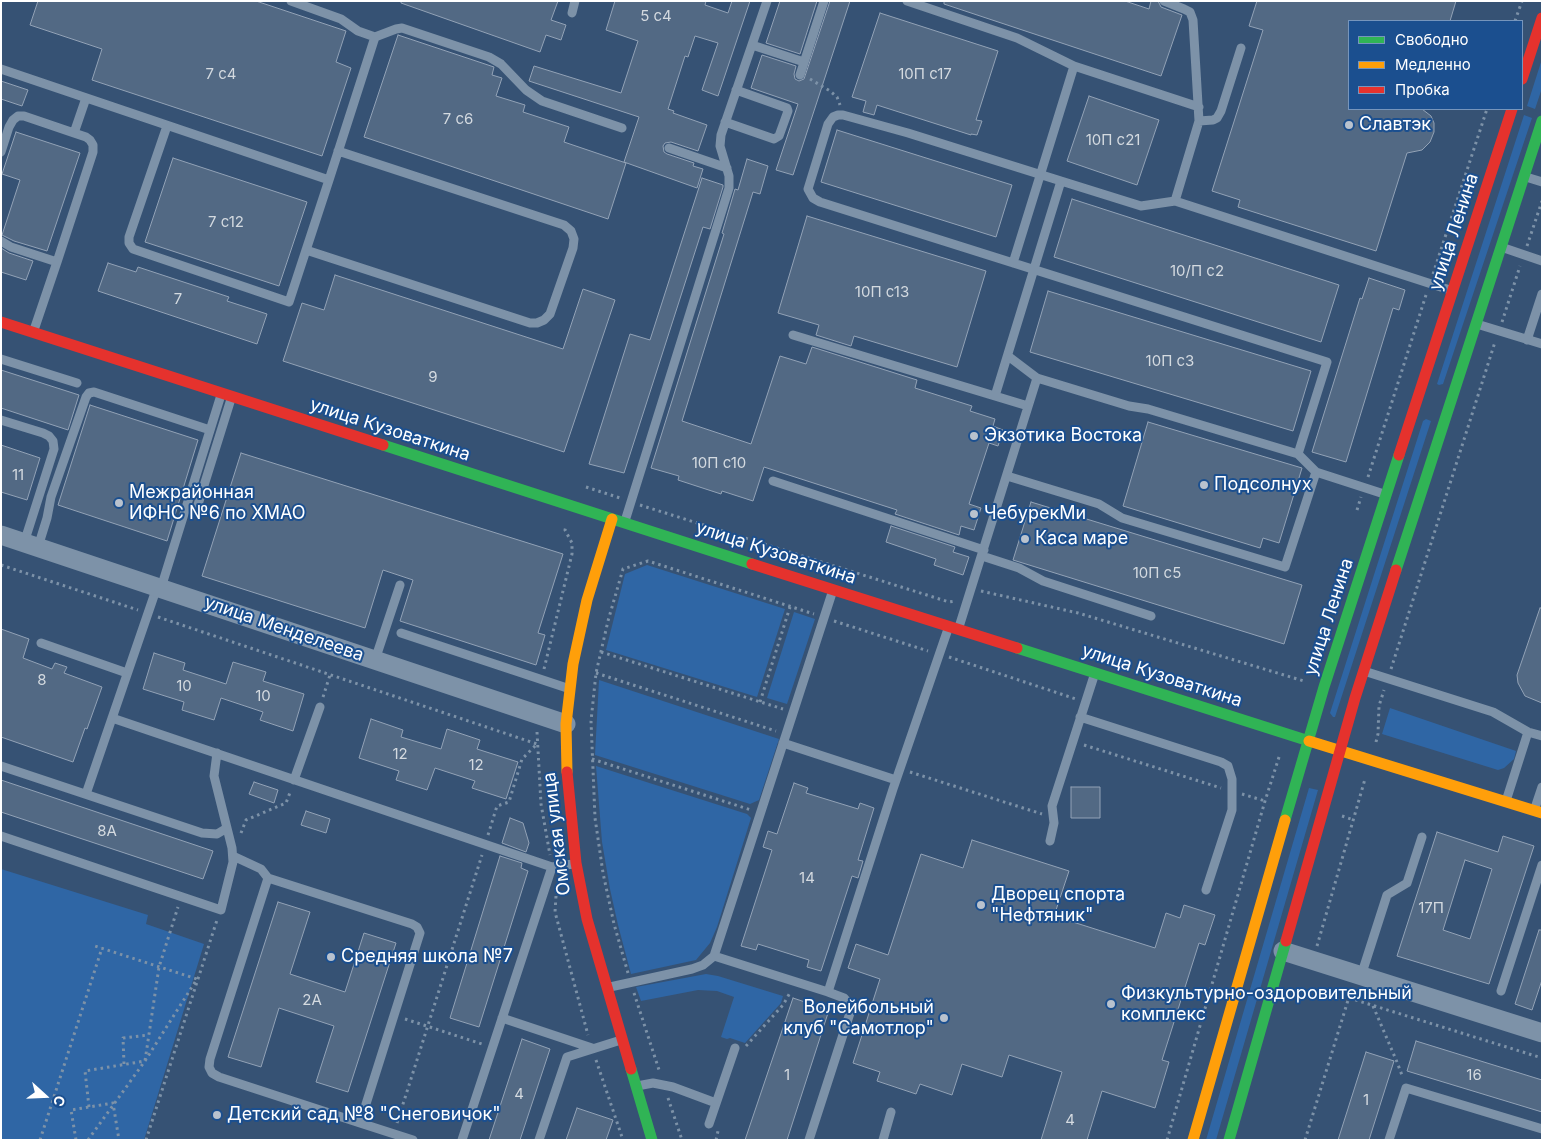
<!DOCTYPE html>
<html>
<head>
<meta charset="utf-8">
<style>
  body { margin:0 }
  #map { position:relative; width:1543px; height:1141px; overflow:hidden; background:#365274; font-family:Inter,sans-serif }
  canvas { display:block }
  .frame { position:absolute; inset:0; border:2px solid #fff; pointer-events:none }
  .legend { position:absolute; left:1348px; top:20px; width:175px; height:90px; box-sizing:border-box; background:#1b4f8f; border:1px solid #7695bc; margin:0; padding:6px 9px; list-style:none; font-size:15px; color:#fff }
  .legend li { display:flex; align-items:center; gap:10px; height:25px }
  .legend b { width:25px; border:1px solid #7695bc }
  .north { position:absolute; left:20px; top:1071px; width:50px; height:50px; -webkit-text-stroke:4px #1b4f8f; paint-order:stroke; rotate:110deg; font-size:14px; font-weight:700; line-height:20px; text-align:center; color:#fff }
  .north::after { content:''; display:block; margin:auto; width:18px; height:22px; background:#fff; clip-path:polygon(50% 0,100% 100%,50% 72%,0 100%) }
</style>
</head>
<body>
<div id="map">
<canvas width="1543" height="1141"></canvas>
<div class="frame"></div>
<ul class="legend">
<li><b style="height:6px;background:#30b455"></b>Свободно</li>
<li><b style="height:6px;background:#ff9f0a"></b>Медленно</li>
<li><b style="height:6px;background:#e5322d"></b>Пробка</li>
</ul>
<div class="north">С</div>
</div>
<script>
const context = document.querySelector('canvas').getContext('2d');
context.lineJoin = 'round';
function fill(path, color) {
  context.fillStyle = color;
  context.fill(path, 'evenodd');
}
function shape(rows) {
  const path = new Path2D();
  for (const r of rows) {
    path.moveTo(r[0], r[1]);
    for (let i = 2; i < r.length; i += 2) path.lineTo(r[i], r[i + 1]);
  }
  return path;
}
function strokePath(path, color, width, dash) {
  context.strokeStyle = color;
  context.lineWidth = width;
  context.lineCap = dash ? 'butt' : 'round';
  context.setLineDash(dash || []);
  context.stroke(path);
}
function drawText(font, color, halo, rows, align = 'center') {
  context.font = font + ' Inter,sans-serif';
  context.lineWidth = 4;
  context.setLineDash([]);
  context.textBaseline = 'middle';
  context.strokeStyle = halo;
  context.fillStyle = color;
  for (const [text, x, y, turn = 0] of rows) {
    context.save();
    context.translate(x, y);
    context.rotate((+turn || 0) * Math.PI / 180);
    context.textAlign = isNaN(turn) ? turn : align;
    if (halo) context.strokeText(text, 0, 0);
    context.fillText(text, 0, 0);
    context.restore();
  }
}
fill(shape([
  [1542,59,1542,88,1535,109,1527,106],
  [1524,115,1532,118,1443,384,1439,385,1437,384],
  [1426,419,1431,421,1335,717,1333,717,1330,713,1423,421],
  [647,565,785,609,757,697,606,650,625,574],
  [794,612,815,619,787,704,767,698],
  [599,680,779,739,759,800,750,804,595,755],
  [1390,708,1516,751,1514,759,1504,768,1498,770,1382,734],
  [596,766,747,814,751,818,717,927,710,943,696,960,631,974,618,925,610,889,602,842],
  [1309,788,1318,790,1216,1140,1206,1140],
  [1,869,148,915,146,924,204,944,144,1140,1,1140],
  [706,974,718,976,783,996,781,1003,745,1043,730,1038,727,1039,721,1037,734,997,717,991,698,990,641,1001,636,987]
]), '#2f66a5');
const building = shape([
  [38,1,256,1,346,31,336,62,351,68,322,156,92,80,102,49,30,25,38,1],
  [401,1,558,1,551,20,566,25,561,40,546,35,540,52,401,3,401,1],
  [615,1,706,1,705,5,728,13,732,1,750,1,718,96,702,90,718,43,695,36,688,57,685,56,668,109,674,111,673,113,707,125,698,151,671,142,665,143,663,146,664,152,667,154,694,163,693,166,703,169,697,188,624,162,639,117,529,81,534,66,621,93,638,41,606,30,615,1],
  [780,1,817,1,800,54,766,43,780,1],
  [830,1,850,1,793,175,776,170,798,104,751,88,762,55,796,66,794,74,795,79,799,81,804,79,830,1],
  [944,1,1125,1,1149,9,1151,1,1158,1,1161,7,1182,15,1161,76,944,4,944,1],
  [1257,1,1456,1,1450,21,1349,21,1349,109,1422,109,1431,116,1434,123,1434,132,1430,142,1422,150,1407,153,1376,251,1238,207,1240,200,1212,191,1263,30,1249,26,1257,1],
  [880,13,998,51,976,120,982,121,977,135,971,134,971,135,877,105,874,115,863,112,866,101,852,97,880,13],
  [398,35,494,67,492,75,502,78,496,96,525,105,523,112,569,127,564,142,626,163,608,219,364,137,398,35],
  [1,81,28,90,22,106,1,99,1,81],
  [1089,96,1159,120,1137,185,1067,161,1089,96],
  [837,130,1012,185,996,237,821,182,837,130],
  [16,132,80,153,47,251,14,241,2,235,20,180,2,174,16,132],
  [173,158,307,202,279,286,145,242,173,158],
  [747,159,768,166,760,194,753,192,682,421,751,444,780,356,806,364,812,347,917,380,915,388,972,406,970,411,995,419,993,426,1003,430,998,446,989,443,969,504,981,508,974,530,961,526,959,535,895,514,897,510,764,467,753,501,722,491,721,494,678,480,679,476,651,468,724,234,722,233,735,189,738,190,747,159],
  [702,178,723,185,723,187,710,229,703,227,624,473,589,464,630,334,650,340,702,178],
  [1072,199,1339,285,1321,342,1054,257,1072,199],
  [807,216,986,271,957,367,854,336,851,346,816,335,819,325,778,313,807,216],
  [1,248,9,253,33,261,26,280,1,272,1,248],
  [108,263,136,272,138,267,229,297,227,301,267,314,257,344,98,291,108,263],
  [335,275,563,349,583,289,615,300,564,452,283,361,302,303,324,310,335,275],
  [1369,278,1405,290,1399,310,1393,308,1346,462,1312,452,1360,298,1362,299,1369,278],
  [1048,291,1311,371,1293,431,1030,352,1048,291],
  [1,370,79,395,68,430,1,408,1,370],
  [90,405,198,440,167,541,58,505,90,405],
  [1148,422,1302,468,1279,543,1263,538,1260,548,1123,506,1148,422],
  [1,445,40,458,27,500,1,492,1,445],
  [241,453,563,554,538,633,545,635,536,665,400,621,413,580,383,570,365,628,202,576,241,453],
  [1031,502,1302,585,1284,644,1013,560,1031,502],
  [891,526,955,547,953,552,969,557,963,575,934,565,936,559,886,542,891,526],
  [1540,608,1542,608,1542,703,1525,696,1518,683,1517,675,1540,608],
  [1,629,29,639,23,658,52,669,55,663,67,667,64,673,102,687,87,729,85,728,73,762,1,737,1,629],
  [154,653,185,663,183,670,226,684,233,662,266,672,263,681,304,694,293,731,260,720,263,712,221,698,214,720,182,710,184,702,143,689,154,653],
  [371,719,403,730,401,737,441,749,447,729,480,740,477,749,518,762,506,799,472,788,475,781,435,768,427,790,396,780,399,771,359,758,371,719],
  [1,780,213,851,203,879,1,812,1,780],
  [254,782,278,790,274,803,249,794,254,782],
  [794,783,808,788,806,793,858,809,860,803,874,808,858,860,863,861,858,878,852,876,821,971,807,967,809,960,758,944,756,950,741,946,772,850,763,847,768,831,777,834,794,783],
  [1071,787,1100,787,1100,818,1071,818,1071,787],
  [306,811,330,819,326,833,301,825,306,811],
  [510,818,523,823,529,843,526,852,502,843,510,818],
  [1437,832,1498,852,1503,836,1534,846,1489,984,1397,956,1437,832],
  [1465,860,1492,869,1470,939,1443,930,1465,860],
  [972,840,1069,871,1054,916,1155,948,1166,913,1180,918,1184,905,1215,915,1205,945,1199,943,1162,1060,1169,1062,1155,1108,1102,1091,1087,1140,1041,1140,1062,1072,1009,1055,1002,1077,962,1064,952,1095,920,1084,916,1094,877,1081,880,1072,853,1063,880,979,848,968,856,944,888,955,921,854,963,868,972,840],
  [500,856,522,863,521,868,528,871,479,1027,450,1018,500,856],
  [278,902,310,912,290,974,345,992,364,933,396,943,348,1092,316,1082,334,1026,279,1008,261,1067,228,1057,278,902],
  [1539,930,1542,930,1542,980,1532,1010,1515,1004,1539,930],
  [793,998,829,1010,787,1140,745,1140,793,998],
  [522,1039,550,1049,520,1140,489,1140,522,1039],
  [1416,1041,1542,1080,1542,1112,1407,1071,1416,1041],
  [1366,1052,1394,1061,1369,1140,1338,1140,1366,1052],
  [577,1108,613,1120,606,1140,566,1140,577,1108]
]);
fill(building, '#526984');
strokePath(building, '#92a2b6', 1);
strokePath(shape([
  [1515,21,1522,1],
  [810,79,830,91,837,97,840,105],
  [1527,246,1542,201],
  [1433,274,1487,109],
  [1502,322,1520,266],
  [1368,477,1426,295],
  [586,487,620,498],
  [640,505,949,602,956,601],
  [1357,510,1361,497],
  [1,565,138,610],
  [981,591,1078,613,1304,681],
  [158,617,537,744],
  [834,621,928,651],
  [601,652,783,709],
  [949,657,1076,699],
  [544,669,572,554,572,543,565,530,566,526],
  [1391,669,1495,342],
  [596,673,776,731],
  [323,697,330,675],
  [760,702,790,607],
  [537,732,541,804,550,855],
  [1376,742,1378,734,1379,706,1384,690],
  [1084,745,1221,788],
  [592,759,751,810],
  [910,772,1042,814],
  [1242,794,1265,801],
  [1342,816,1354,820],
  [241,833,246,820,286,803,291,790],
  [488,835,497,806,509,802,522,759,537,744],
  [556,896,555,912,588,1035],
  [1317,946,1365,779],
  [628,973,614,924,603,873,595,818,591,721,596,673,608,621,623,569,648,561,814,614],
  [634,993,660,1073],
  [1349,998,1542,1058],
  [1373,1006,1397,1062,1403,1078],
  [405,1019,482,1044],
  [746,1046,783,1005,791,991],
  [596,1060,623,1140],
  [124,1064,123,1038,148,1035],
  [668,1098,682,1140],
  [89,1107,85,1071,145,1061,159,967,178,907],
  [397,1123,482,855],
  [40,1140,102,948],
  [76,1140,71,1110,113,1103,119,1140],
  [88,1140,145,1061,197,979,95,946],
  [146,1140,217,920],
  [716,1140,718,1131],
  [1167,1140,1265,801,1280,754],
  [1305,1140,1349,997,1342,988]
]), '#7d92a8', 3, [2.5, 4]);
strokePath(shape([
  [291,1,341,19,358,31,375,37,329,180],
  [907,1,1017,38,1074,66,1199,107],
  [1164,1,1184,9,1190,12,1193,20,1199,121,1175,201],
  [572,13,575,1],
  [375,37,396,29,402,28,489,57,501,64,526,90,542,101,622,128],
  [752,45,804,62],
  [1,69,329,180,289,302,133,249,129,243,129,237,167,126],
  [800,75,824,1],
  [1199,121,1213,120,1217,118,1221,111,1241,48],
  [725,122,774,139,779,136,788,111,787,108,736,90],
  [669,148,727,168],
  [1,152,9,127,13,120,18,116,24,116,74,133,86,98],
  [1526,177,1542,182],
  [1061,181,908,133,843,115,838,115,833,117,828,124,808,189,813,198,820,202,1327,362,1298,454],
  [1,241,11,247,57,262,93,152,93,145,90,140,86,137,74,133],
  [1504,248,1542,261],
  [306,250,530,323,537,323,544,320,550,314,573,248,574,239,571,231,564,225,338,151],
  [1013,263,1074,66],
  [1480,325,1542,344],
  [34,330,57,262],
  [793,335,1028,406],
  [1527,340,1542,294],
  [1008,356,1037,378],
  [1,359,77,383],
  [995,396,1061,181,1141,206,1175,201,1450,290],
  [1,420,43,433,49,436,53,441,54,449,24,543],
  [1007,476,1099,504,1122,518,1285,567,1316,472],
  [773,481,984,550],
  [196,511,231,399],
  [625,521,729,188,729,176,720,146,721,135,767,1],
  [38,547,47,518,51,497,86,397,89,393,94,392,210,430],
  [982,556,1019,568,1043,581,1151,616],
  [161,588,221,395],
  [959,627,1037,378,1129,406,1148,409,1298,454,1316,472,1384,494],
  [401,633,567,688],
  [41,643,127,673],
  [375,660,400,585],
  [1367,672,1493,712,1528,732,1542,736],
  [1080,717,1221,762,1228,766,1232,779,1232,810,1206,890],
  [112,718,552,867],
  [783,743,896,780],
  [1,766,202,833,217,834,227,828],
  [294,780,320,707],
  [86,794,157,587],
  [1506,801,1528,732],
  [1535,808,1542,787],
  [1,836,221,910,233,862,232,848,214,776,217,753],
  [1050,841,1054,823,1052,806,1094,676],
  [233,856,261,869,268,878],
  [714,956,828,992,893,789,948,629],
  [1361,976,1387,895,1407,883,1422,837],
  [610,987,692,969,703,965,714,956,832,593],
  [1501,991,1542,865],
  [502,1018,592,1048],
  [637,1086,653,1083,673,1087,716,1103],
  [360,1123,420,933,417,927,412,924,268,878,210,1059,209,1067,212,1073,219,1077,360,1123,413,1140],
  [709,1124,735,1048],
  [462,1140,552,867,573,864],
  [539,1140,567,1057,621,1040],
  [809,1140,850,1013,849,1004,844,998,828,992],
  [883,1140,891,1112],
  [1389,1140,1406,1088,1542,1129]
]), '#7d92a8', 9);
strokePath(shape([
  [1,535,566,724],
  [1283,951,1542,1033]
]), '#7d92a8', 19);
strokePath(shape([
  [383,445,752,564],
  [1396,570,1542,121],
  [1017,648,1309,741],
  [1285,820,1324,687,1399,455],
  [631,1069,652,1140],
  [1229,1140,1286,941]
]), '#30b455', 11);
strokePath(shape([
  [1309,741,1542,813],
  [567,772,566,724,573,664,587,600,612,519],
  [1193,1140,1285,820]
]), '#ff9f0a', 11);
strokePath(shape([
  [1522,79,1542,18],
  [1,322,383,445],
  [1399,455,1512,109],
  [752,564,1017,648],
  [567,772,576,863,587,919,631,1069],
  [1286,941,1355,698,1396,570]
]), '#e5322d', 11);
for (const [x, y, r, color] of [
  [1349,125,5,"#b9c2ce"],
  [974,436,5,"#b9c2ce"],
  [1204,485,5,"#b9c2ce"],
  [119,503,5,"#b9c2ce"],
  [974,514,5,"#b9c2ce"],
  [1025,539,5,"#b9c2ce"],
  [981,905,5,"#b9c2ce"],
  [331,957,5,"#b9c2ce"],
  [1111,1004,5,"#b9c2ce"],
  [944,1018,5,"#b9c2ce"],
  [217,1115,5,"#b9c2ce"]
]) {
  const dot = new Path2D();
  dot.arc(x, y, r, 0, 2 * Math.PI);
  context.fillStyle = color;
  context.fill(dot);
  strokePath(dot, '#1b4f8f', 2);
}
drawText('15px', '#d4dae0', null, [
  ["5 с4",656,16],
  ["7 с4",221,74],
  ["10П с17",925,74],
  ["7 с6",458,119],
  ["10П с21",1113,140],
  ["7 с12",226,222],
  ["10/П с2",1197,271],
  ["10П с13",882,292],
  ["7",178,299],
  ["10П с3",1170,361],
  ["9",433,377],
  ["10П с10",719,463],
  ["11",18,475],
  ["10П с5",1157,573],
  ["8",42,680],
  ["10",184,686],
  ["10",263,696],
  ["12",400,754],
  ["12",476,765],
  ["8А",107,831],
  ["14",807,878],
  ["17П",1431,908],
  ["2А",312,1000],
  ["1",787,1075],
  ["16",1474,1075],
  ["4",519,1094],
  ["1",1366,1100],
  ["4",1070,1120]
]);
drawText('18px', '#fff', '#1b4f8f', [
  ["Славтэк",1359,125],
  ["Экзотика Востока",984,436],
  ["Подсолнух",1214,485],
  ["Межрайонная",129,493],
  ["ИФНС №6 по ХМАО",129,514],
  ["ЧебурекМи",984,514],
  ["Каса маре",1035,539],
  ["Дворец спорта",991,895],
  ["\"Нефтяник\"",991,916],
  ["Средняя школа №7",341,957],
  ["Физкультурно-оздоровительный",1121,994],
  ["комплекс",1121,1015],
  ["Волейбольный",934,1008,"right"],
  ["клуб \"Самотлор\"",934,1029,"right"],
  ["Детский сад №8 \"Снеговичок\"",227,1115]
], 'left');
drawText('18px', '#fff', '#1b4f8f', [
  ["улица Ленина",1454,232,-72],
  ["улица Кузоваткина",390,430,18],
  ["улица Кузоваткина",776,553,18],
  ["улица Ленина",1329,617,-72],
  ["улица Менделеева",284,629,19],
  ["улица Кузоваткина",1162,676,18],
  ["Омская улица",557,834,-97]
]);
</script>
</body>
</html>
